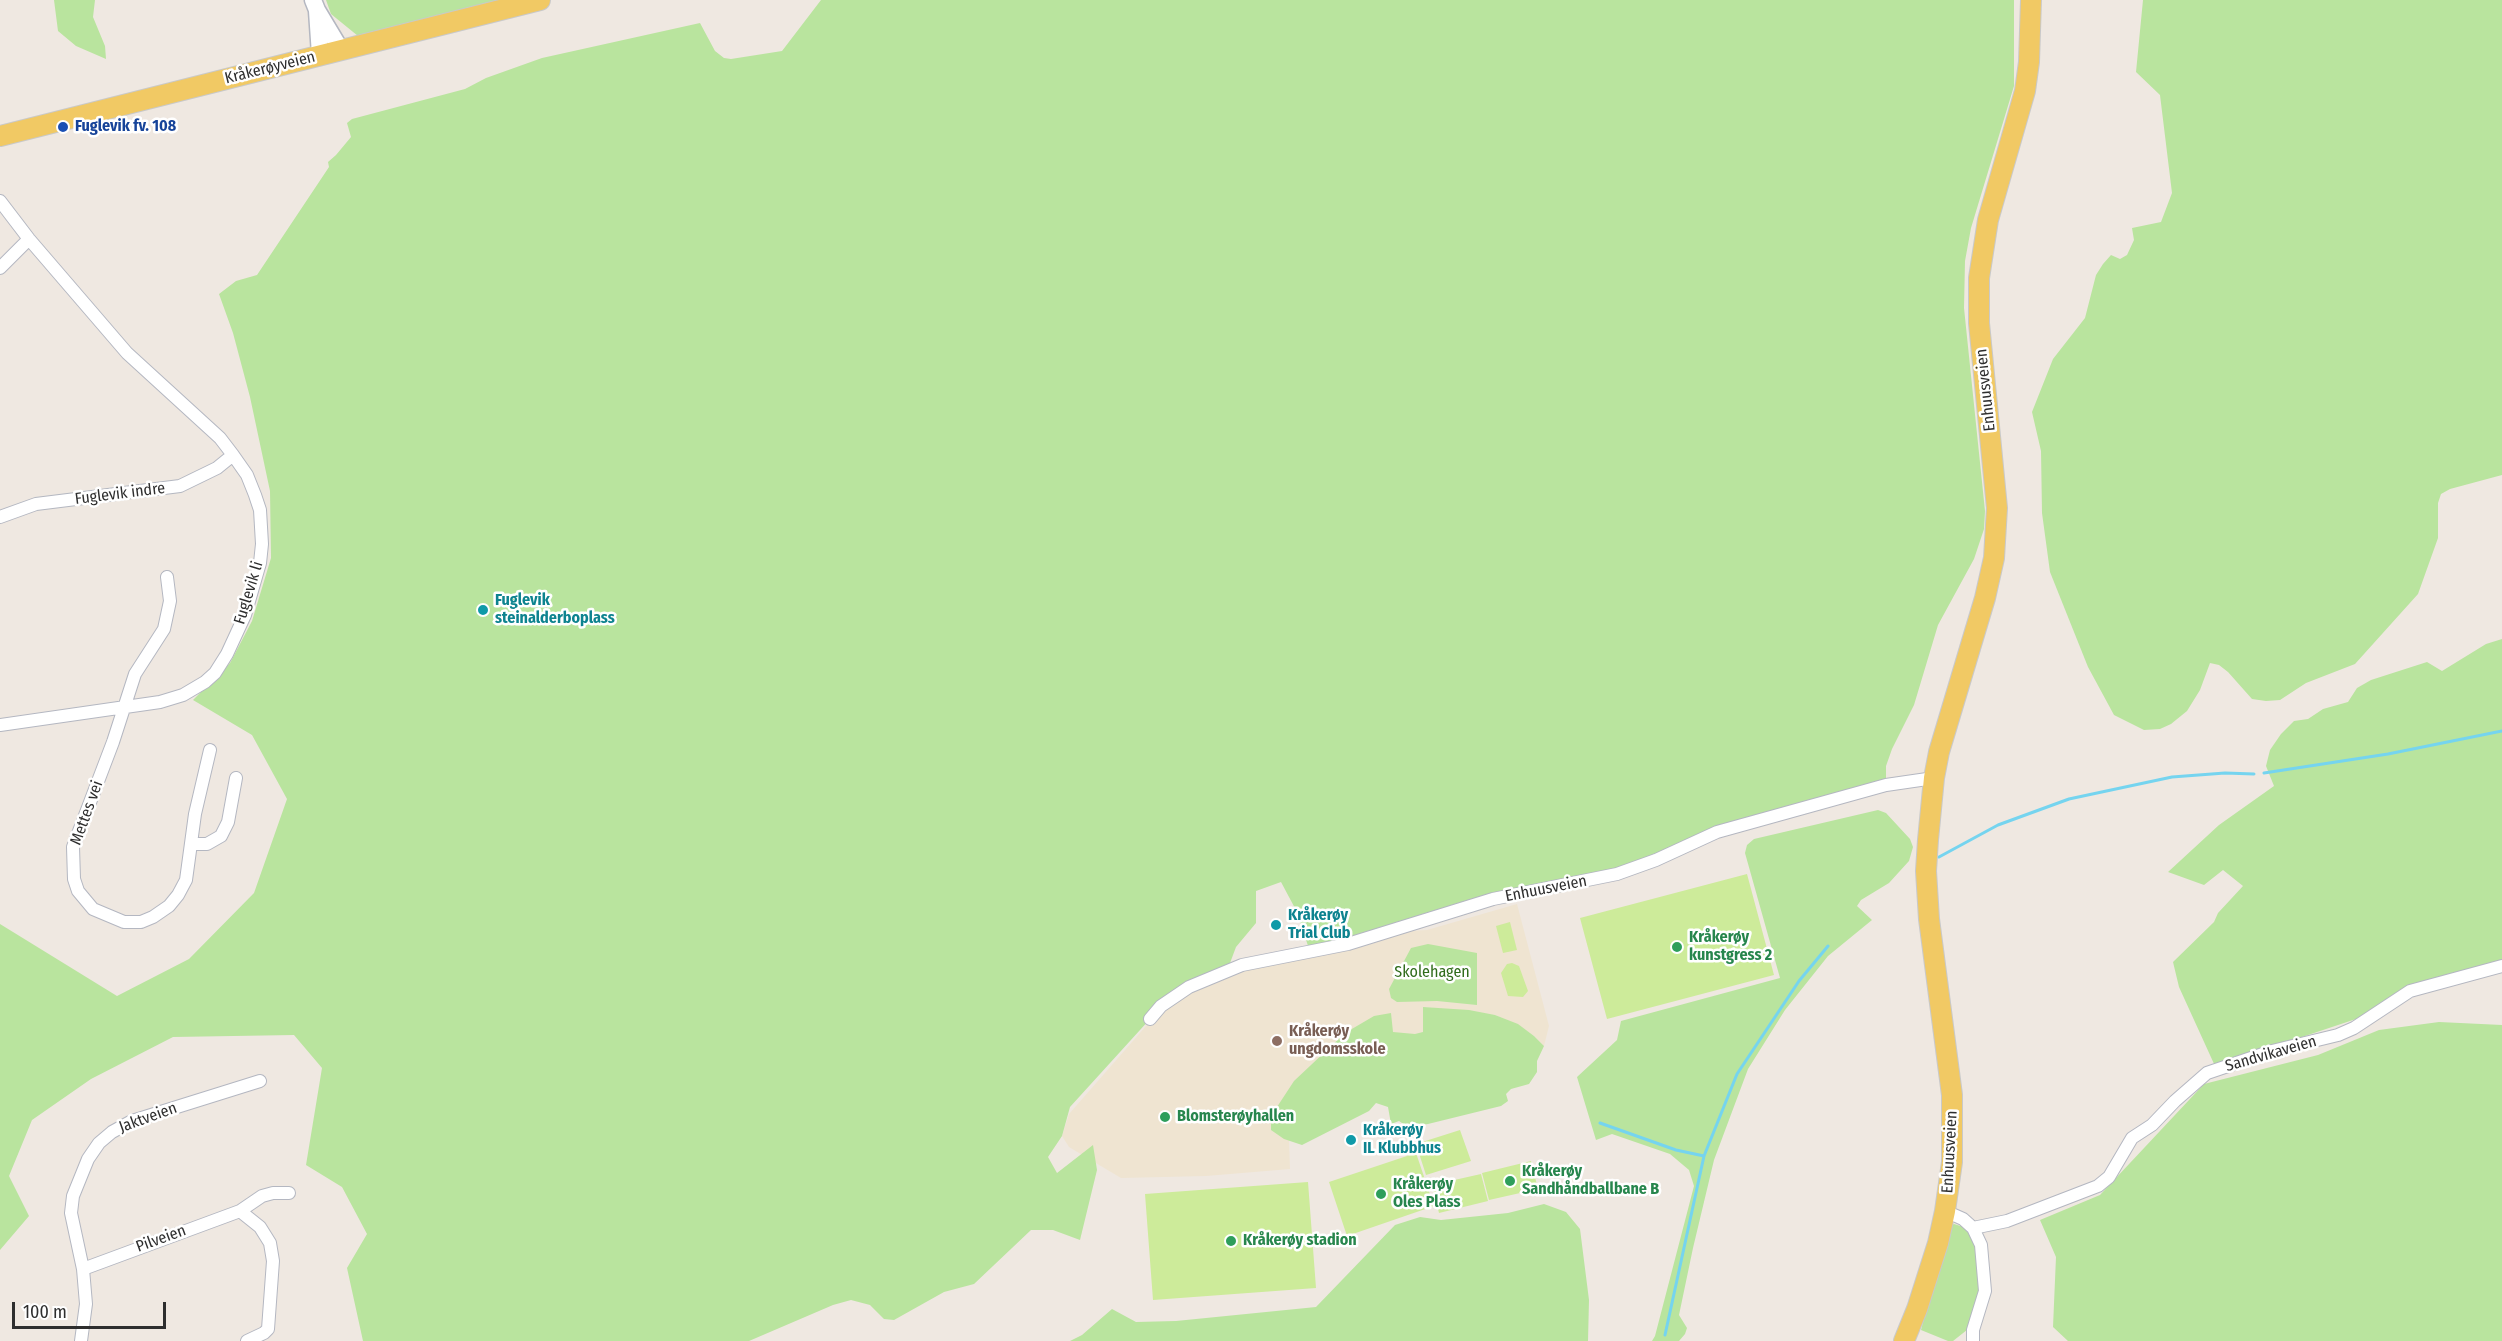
<!DOCTYPE html>
<html>
<head>
<meta charset="utf-8">
<style>
  body { margin:0 }
  #map { position:relative; width:2502px; height:1341px; overflow:hidden; background:#efe8e1; font-family:"Fira Sans Condensed",sans-serif }
  canvas { display:block }
  .scale { position:absolute; left:12px; top:1302px; width:154px; height:27px; box-sizing:border-box; border:3px solid #2e2e2e; border-top:0; padding-left:8px; font-size:18px; line-height:21px; white-space:nowrap; color:#2e2e2e; -webkit-text-stroke:4px #fff; paint-order:stroke }
</style>
</head>
<body>
<div id="map">
<canvas width="2502" height="1341"></canvas>
<div class="scale">100 m</div>
</div>
<script>
const context = document.querySelector('canvas').getContext('2d');
context.lineJoin = 'round';
function fill(path, color) {
  context.fillStyle = color;
  context.fill(path, 'evenodd');
}
function shape(rows) {
  const path = new Path2D();
  for (const r of rows) {
    path.moveTo(r[0], r[1]);
    for (let i = 2; i < r.length; i += 2) path.lineTo(r[i], r[i + 1]);
  }
  return path;
}
function strokePath(path, color, width, dash) {
  context.strokeStyle = color;
  context.lineWidth = width;
  context.lineCap = dash ? 'butt' : 'round';
  context.setLineDash(dash || []);
  context.stroke(path);
}
function drawText(font, color, halo, rows, align = 'center') {
  context.font = font + ' "Fira Sans Condensed",sans-serif';
  context.lineWidth = 5;
  context.setLineDash([]);
  context.textBaseline = 'middle';
  context.strokeStyle = halo;
  context.fillStyle = color;
  for (const [text, x, y, turn = 0] of rows) {
    context.save();
    context.translate(x, y);
    context.rotate((+turn || 0) * Math.PI / 180);
    context.textAlign = isNaN(turn) ? turn : align;
    if (halo) context.strokeText(text, 0, 0);
    context.fillText(text, 0, 0);
    context.restore();
  }
}
fill(shape([
  [1517,904,1549,1026,1544,1046,1534,1036,1518,1025,1495,1015,1424,1007,1423,1032,1289,1141,1290,1169,1206,1176,1121,1178,1069,1147,1062,1136,1069,1114,1160,1010,1191,990,1249,967,1311,958,1410,931,1427,930]
]), '#efe4d1');
fill(shape([
  [54,0,95,0,93,17,105,46,106,59,76,46,58,31],
  [326,0,503,0,358,36,331,14],
  [821,0,2014,0,2014,86,1971,228,1965,261,1964,308,1985,511,1984,529,1974,559,1938,625,1914,705,1892,749,1886,766,1886,785,1717,832,1656,860,1525,892,1310,952,1297,912,1281,882,1256,891,1256,923,1236,947,1227,971,1189,987,1150,1019,1070,1107,1062,1136,1048,1157,1057,1173,1093,1145,1097,1170,1080,1240,1053,1230,1031,1230,974,1284,944,1292,894,1320,884,1319,870,1305,851,1300,833,1305,749,1341,363,1341,347,1268,367,1234,342,1187,306,1165,322,1068,294,1035,173,1037,91,1079,32,1120,9,1176,29,1216,0,1250,0,924,117,996,189,959,254,893,287,799,252,735,193,700,230,663,252,621,271,558,270,491,250,397,233,333,219,294,236,281,257,275,329,167,328,162,336,155,351,137,347,123,352,119,465,89,486,78,542,58,700,23,715,51,724,58,731,59,782,51],
  [2143,0,2502,0,2502,475,2450,489,2441,494,2438,503,2438,538,2418,594,2355,664,2306,683,2280,700,2266,701,2252,699,2228,672,2219,665,2210,663,2200,690,2187,711,2171,724,2160,729,2144,730,2114,715,2088,667,2050,572,2042,513,2041,451,2032,412,2053,359,2085,318,2096,275,2103,264,2111,255,2120,259,2127,255,2134,240,2132,228,2161,222,2172,193,2160,95,2136,72],
  [2502,639,2502,962,2407,989,2368,1015,2215,1066,2179,987,2173,962,2214,922,2218,913,2243,886,2223,870,2204,885,2168,872,2219,825,2274,786,2266,766,2270,750,2281,734,2294,721,2308,719,2323,709,2348,702,2357,688,2371,680,2427,662,2442,671,2486,644],
  [1878,810,1886,813,1910,839,1913,847,1909,861,1889,883,1861,900,1857,906,1872,920,1828,956,1785,1010,1748,1069,1714,1160,1693,1248,1679,1315,1687,1328,1685,1334,1679,1341,1652,1341,1655,1336,1694,1186,1689,1170,1670,1154,1612,1134,1596,1140,1577,1077,1617,1040,1621,1021,1780,978,1745,853,1747,845,1754,839],
  [1428,944,1477,953,1477,1005,1437,1001,1397,1002,1391,998,1389,989,1411,948],
  [1423,1007,1469,1010,1495,1015,1518,1024,1534,1036,1544,1046,1537,1061,1537,1072,1529,1084,1511,1089,1506,1094,1508,1101,1501,1106,1428,1124,1408,1127,1399,1121,1391,1124,1388,1107,1376,1103,1369,1111,1302,1145,1284,1139,1271,1130,1271,1123,1277,1107,1294,1081,1345,1033,1374,1016,1391,1013,1393,1032,1415,1034,1423,1032],
  [2439,1022,2502,1025,2502,1341,2068,1341,2053,1327,2056,1257,2040,1220,2100,1195,2204,1084,2318,1055,2379,1030],
  [1544,1204,1566,1212,1580,1229,1589,1300,1588,1341,1070,1341,1082,1335,1112,1309,1136,1322,1176,1321,1316,1307,1395,1225,1420,1217,1441,1220,1508,1213],
  [1954,1224,1967,1228,1978,1252,1979,1298,1972,1326,1953,1341,1948,1341,1921,1330,1947,1227]
]), '#b9e49e');
fill(shape([
  [1747,874,1774,975,1607,1019,1580,918],
  [1510,922,1517,950,1503,953,1496,926],
  [1512,963,1519,966,1528,991,1523,997,1508,996,1501,973,1507,964],
  [1460,1130,1471,1161,1426,1175,1416,1144],
  [1416,1153,1434,1206,1347,1236,1329,1182],
  [1531,1161,1538,1189,1489,1200,1482,1173],
  [1481,1174,1488,1201,1439,1213,1432,1185],
  [1308,1182,1316,1288,1153,1300,1145,1194]
]), '#cdeb9a');
strokePath(shape([
  [2264,773,2388,754,2502,731],
  [1939,857,1998,825,2069,799,2172,777,2225,773,2254,774],
  [1600,1123,1676,1150,1704,1156],
  [1665,1335,1704,1156,1737,1074,1799,981,1828,946]
]), '#75d4ef', 3);
const street = shape([
  [0,201,29,239,127,353,220,438,233,455,247,475,255,495,260,510,262,544,260,563,245,615,227,654,215,673,205,682,183,695,160,702,0,725],
  [0,268,29,239],
  [0,517,36,504,180,486,217,468,233,455],
  [167,577,170,601,164,629,135,674,113,742,73,847,74,879,78,891,93,909,124,922,141,922,153,917,169,906,178,895,186,880,195,814,210,750],
  [192,844,207,844,221,836,228,822,236,778],
  [1150,1019,1161,1006,1189,987,1242,965,1348,944,1493,899,1617,874,1656,860,1717,832,1886,785,1934,778],
  [240,1211,260,1227,270,1243,273,1261,268,1329,264,1333,247,1341],
  [1945,1211,1963,1219,1973,1228,1981,1245,1985,1291,1973,1330,1973,1341],
  [1973,1228,2007,1221,2098,1186,2109,1177,2132,1138,2152,1125,2175,1101,2207,1073,2272,1051,2338,1035,2354,1028,2410,991,2502,966],
  [83,1269,240,1211,262,1196,273,1193,289,1193],
  [81,1341,86,1304,83,1269,71,1213,73,1196,88,1159,99,1143,112,1132,132,1121,260,1081]
]);
const secondary = shape([
  [313,0,317,10,341,50],
  [317,11,320,55]
]);
const primary = shape([
  [0,136,540,0],
  [1904,1341,1917,1309,1938,1243,1945,1211,1952,1162,1952,1095,1929,919,1926,871,1928,840,1934,778,1939,752,1985,598,1994,558,1997,508,1979,323,1979,278,1988,220,2025,91,2029,62,2031,0]
]);
strokePath(street, '#b4b7c1', 14);
strokePath(secondary, '#b4b7c1', 19);
strokePath(primary, '#c9c9c9', 22);
strokePath(street, '#fff', 12);
strokePath(secondary, '#fff', 16);
strokePath(primary, '#f1c964', 20);
for (const [x, y, r, color] of [
  [63,127,6,"#1a4fb4"],
  [483,610,6,"#0f9aa8"],
  [1276,925,6,"#0f9aa8"],
  [1677,947,6,"#2e9e5b"],
  [1277,1041,6,"#8d6e63"],
  [1165,1117,6,"#2e9e5b"],
  [1351,1140,6,"#0f9aa8"],
  [1510,1181,6,"#2e9e5b"],
  [1381,1194,6,"#2e9e5b"],
  [1231,1241,6,"#2e9e5b"]
]) {
  const dot = new Path2D();
  dot.arc(x, y, r, 0, 2 * Math.PI);
  context.fillStyle = color;
  context.fill(dot);
  strokePath(dot, '#fff', 2);
}
drawText('16px', '#2e2e2e', '#fff', [
  ["Kråkerøyveien",270,68,-14],
  ["Enhuusveien",1986,390,-96],
  ["Fuglevik indre",120,494,-7],
  ["Fuglevik li",249,593,-73],
  ["Mettes vei",87,813,-70],
  ["Enhuusveien",1546,889,-11],
  ["Sandvikaveien",2271,1054,-16],
  ["Jaktveien",148,1118,-20],
  ["Enhuusveien",1950,1152,-87],
  ["Pilveien",161,1239,-20]
]);
drawText('bold 16px', '#164399', '#fff', [
  ["Fuglevik fv. 108",75,127]
], 'left');
drawText('bold 16px', '#0d838f', '#fff', [
  ["Fuglevik",495,601],
  ["steinalderboplass",495,619],
  ["Kråkerøy",1288,916],
  ["Trial Club",1288,934],
  ["Kråkerøy",1363,1131],
  ["IL Klubbhus",1363,1149]
], 'left');
drawText('bold 16px', '#27864d', '#fff', [
  ["Kråkerøy",1689,938],
  ["kunstgress 2",1689,956],
  ["Blomsterøyhallen",1177,1117],
  ["Kråkerøy",1522,1172],
  ["Sandhåndballbane B",1522,1190],
  ["Kråkerøy",1393,1185],
  ["Oles Plass",1393,1203],
  ["Kråkerøy stadion",1243,1241]
], 'left');
drawText('16px', '#306c1c', '#fff', [
  ["Skolehagen",1432,973]
]);
drawText('bold 16px', '#785e54', '#fff', [
  ["Kråkerøy",1289,1032],
  ["ungdomsskole",1289,1050]
], 'left');
</script>
</body>
</html>
